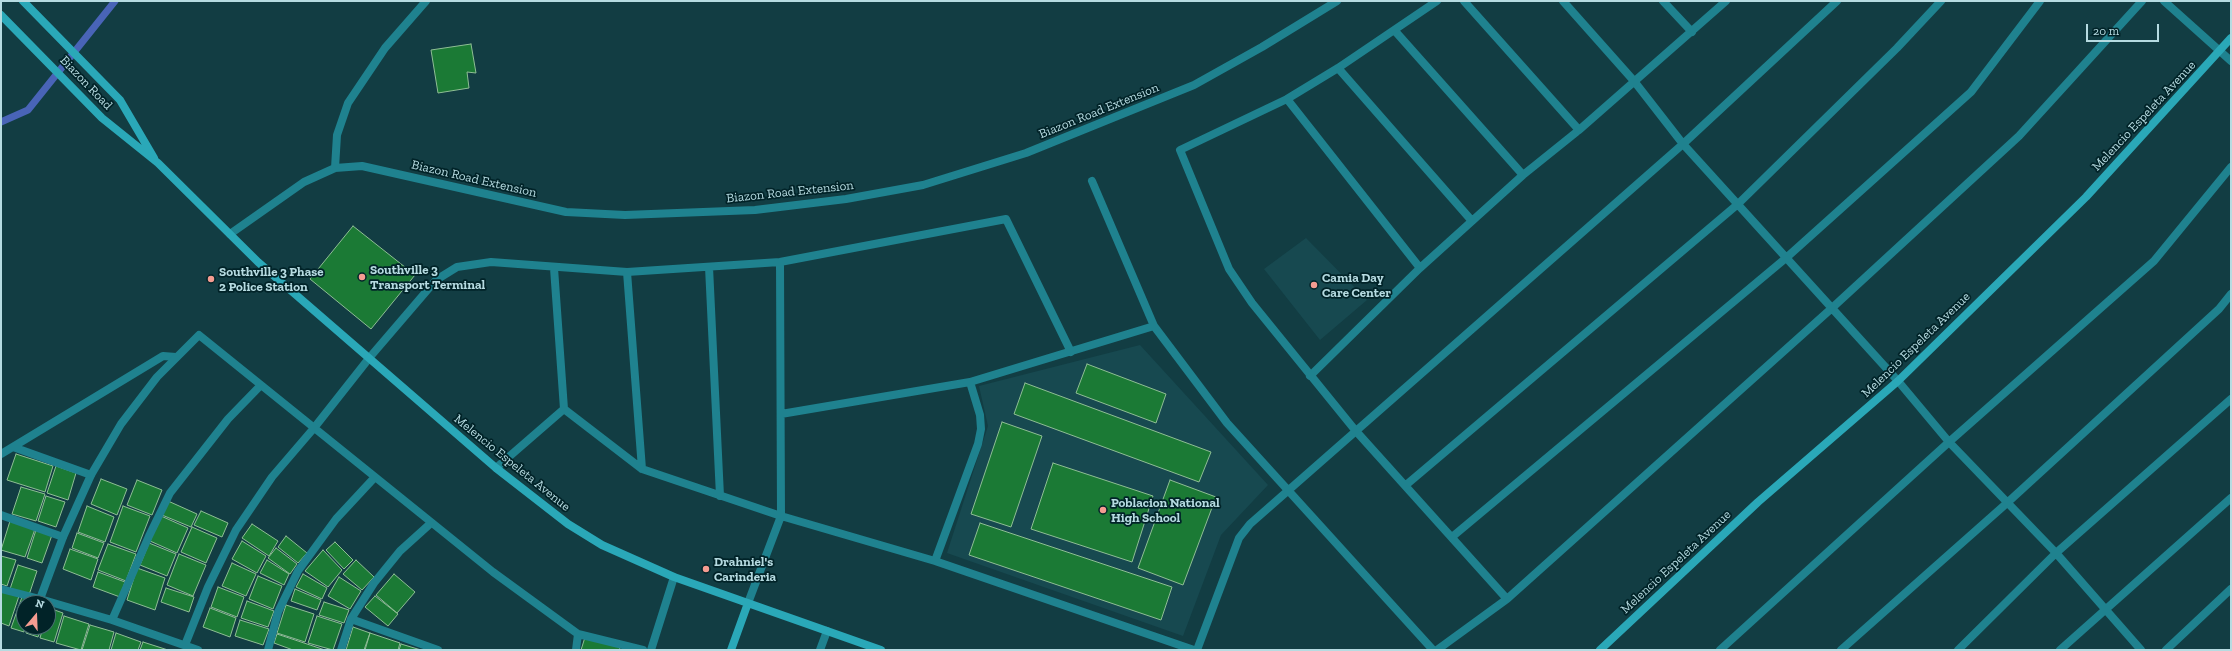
<!DOCTYPE html>
<html>
<head>
<meta charset="utf-8">
<style>
  body { margin:0 }
  #map { position:relative; width:2232px; height:651px; overflow:hidden; background:#123d43; font-family:"Zilla Slab",serif }
  canvas { display:block }
  .frame { position:absolute; inset:0; border:2px solid #b6dbe1; pointer-events:none }
  .north { position:absolute; left:16px; top:595px; width:40px; height:40px; box-sizing:border-box; background:#012328; border:1px solid #496d72; border-radius:50%; rotate:19deg; font-size:11px; font-weight:700; line-height:16px; text-align:center; color:#b6dbe1 }
  .north::after { content:''; display:block; margin:auto; width:14px; height:18px; background:#f59c91; clip-path:polygon(50% 0,100% 100%,50% 72%,0 100%) }
  .scale { position:absolute; left:2086px; top:24px; width:73px; height:18px; box-sizing:border-box; border:2px solid #b6dbe1; border-top:0; padding-left:5px; font-size:12px; line-height:14px; white-space:nowrap; color:#b6dbe1; -webkit-text-stroke:3px #012328; paint-order:stroke }
</style>
</head>
<body>
<div id="map">
<canvas width="2232" height="651"></canvas>
<div class="frame"></div>
<div class="north">N</div>
<div class="scale">20 m</div>
</div>
<script>
const context = document.querySelector('canvas').getContext('2d');
context.lineJoin = 'round';
function fill(path, color) {
  context.fillStyle = color;
  context.fill(path, 'evenodd');
}
function shape(rows) {
  const path = new Path2D();
  for (const r of rows) {
    path.moveTo(r[0], r[1]);
    for (let i = 2; i < r.length; i += 2) path.lineTo(r[i], r[i + 1]);
  }
  return path;
}
function strokePath(path, color, width, dash) {
  context.strokeStyle = color;
  context.lineWidth = width;
  context.lineCap = dash ? 'butt' : 'round';
  context.setLineDash(dash || []);
  context.stroke(path);
}
function drawText(font, color, halo, rows, align = 'center') {
  context.font = font + ' "Zilla Slab",serif';
  context.lineWidth = 3.5;
  context.setLineDash([]);
  context.textBaseline = 'middle';
  context.strokeStyle = halo;
  context.fillStyle = color;
  for (const [text, x, y, turn = 0] of rows) {
    context.save();
    context.translate(x, y);
    context.rotate((+turn || 0) * Math.PI / 180);
    context.textAlign = isNaN(turn) ? turn : align;
    if (halo) context.strokeText(text, 0, 0);
    context.fillText(text, 0, 0);
    context.restore();
  }
}
fill(shape([
  [1306,238,1367,300,1320,340,1264,269],
  [1140,345,1268,485,1221,535,1183,636,947,553,988,426,979,386]
]), '#174950');
strokePath(shape([
  [1,122,28,110,115,1]
]), '#4964b7', 7);
const building = shape([
  [471,44,476,73,467,72,469,88,438,93,431,50,471,44],
  [353,226,415,275,371,329,310,279,353,226],
  [1087,364,1166,394,1156,423,1076,393,1087,364],
  [1025,383,1211,452,1199,482,1014,414,1025,383],
  [1002,422,1042,436,1011,527,971,514,1002,422],
  [16,454,53,466,45,492,7,480,16,454],
  [1053,463,1153,496,1132,562,1031,529,1053,463],
  [56,466,76,473,68,500,47,493,56,466],
  [101,479,127,489,117,515,91,504,101,479],
  [137,480,162,490,152,515,127,505,137,480],
  [1170,480,1216,497,1183,585,1138,568,1170,480],
  [21,487,45,494,36,521,12,514,21,487],
  [46,496,65,502,56,527,38,521,46,496],
  [168,501,197,514,191,527,162,515,168,501],
  [87,506,114,517,105,542,78,532,87,506],
  [123,506,150,516,136,552,110,542,123,506],
  [201,511,228,523,222,537,194,525,201,511],
  [161,516,188,528,177,553,150,541,161,516],
  [10,521,35,529,25,557,1,550,10,521],
  [980,523,1172,587,1161,620,969,555,980,523],
  [252,524,278,541,269,556,242,538,252,524],
  [192,527,217,538,206,563,181,552,192,527],
  [36,530,52,535,42,563,27,558,36,530],
  [77,533,104,543,98,558,72,548,77,533],
  [286,536,307,553,298,563,278,547,286,536],
  [242,541,266,556,257,573,232,559,242,541],
  [335,542,353,560,344,569,326,550,335,542],
  [149,543,176,554,167,576,140,565,149,543],
  [108,544,136,554,126,581,98,570,108,544],
  [276,548,297,564,290,574,268,558,276,548],
  [70,549,98,559,91,580,63,569,70,549],
  [323,550,342,570,328,587,305,571,323,550],
  [179,554,206,565,193,596,167,585,179,554],
  [1,556,16,560,7,586,1,584,1,556],
  [267,560,289,574,284,585,260,573,267,560],
  [356,560,374,577,362,590,343,574,356,560],
  [232,563,256,574,246,596,222,586,232,563],
  [18,565,37,571,29,595,10,589,18,565],
  [137,568,165,578,155,610,127,600,137,568],
  [98,572,125,582,120,597,93,587,98,572],
  [303,574,327,588,322,599,296,587,303,574],
  [394,574,415,592,397,613,376,595,394,574],
  [258,576,282,586,273,609,249,599,258,576],
  [339,577,361,591,350,609,328,596,339,577],
  [218,587,244,597,237,617,211,607,218,587],
  [166,588,194,597,189,612,161,602,166,588],
  [295,589,321,600,317,610,291,601,295,589],
  [1,591,19,596,9,626,1,623,1,591],
  [375,596,398,614,388,626,365,607,375,596],
  [22,597,34,601,33,603,24,603,24,632,11,628,22,597],
  [247,601,274,611,268,627,241,618,247,601],
  [324,602,349,610,344,623,319,615,324,602],
  [286,605,314,614,305,642,277,633,286,605],
  [49,608,63,613,54,642,40,638,43,627,48,627,49,608],
  [210,608,236,618,230,637,203,627,210,608],
  [64,616,89,624,81,650,56,643,64,616],
  [317,616,342,624,333,650,308,643,317,616],
  [240,620,269,629,263,645,235,636,240,620],
  [90,625,114,632,109,650,82,650,90,625],
  [27,627,42,627,38,637,26,633,27,627],
  [353,627,370,633,364,650,346,650,353,627],
  [116,633,141,642,138,650,111,650,116,633],
  [370,633,400,643,398,650,365,650,370,633],
  [277,634,325,650,293,650,274,643,277,634],
  [586,634,621,646,619,650,581,650,586,634],
  [143,642,168,650,140,650,143,642],
  [401,644,421,650,399,650,401,644]
]);
fill(building, '#1b7a35');
strokePath(building, '#8ebe94', 1);
strokePath(shape([
  [13,447,91,475],
  [1,454,163,356,176,357],
  [1,515,63,537],
  [1,589,40,599],
  [651,650,674,577],
  [820,650,827,631]
]), '#1f828f', 8);
strokePath(shape([
  [1437,1,1338,68,1287,99,1180,150,1229,269,1252,303,1355,430,1507,599],
  [1464,1,1579,130],
  [1563,1,1634,81,1683,144,1898,381,1949,442,2056,553,2141,650],
  [1663,1,1692,32],
  [2164,1,2231,61],
  [1395,31,1523,175],
  [1338,68,1472,221],
  [1287,99,1420,268],
  [335,168,337,135,348,103,385,48,426,1],
  [1092,181,1154,326,1227,423,1433,650],
  [230,234,304,182,335,168,362,166,566,212,625,215,755,210,846,199,923,185,1026,153,1194,85,1262,47,1337,1],
  [709,267,720,496],
  [627,272,642,469],
  [1310,376,1420,268,1523,175,1579,130,1726,1],
  [564,409,642,469,781,516,935,561,1194,650],
  [781,414,970,382,1154,326],
  [496,468,564,409,554,268],
  [1406,485,1738,204,1897,48,1941,1],
  [1452,537,1786,258,1971,92,2040,1],
  [935,561,978,444,981,429,980,415,970,382],
  [748,603,781,516,780,262],
  [351,619,438,650],
  [112,620,149,536,170,493,228,419,261,385],
  [185,645,208,587,236,530,272,477,314,428,370,357,436,280,457,267,491,262,627,272,780,262,1006,219,1071,352],
  [198,650,112,620,40,599,63,537,91,475,121,424,157,377,199,335,493,572,578,634,643,650],
  [268,650,278,612,298,571,336,519,375,477],
  [341,650,351,619,374,583,400,551,431,523],
  [576,650,578,634],
  [1197,650,1239,538,1250,524,1683,144,1837,1],
  [1437,650,1507,599,1832,308,2019,136,2142,1],
  [1720,650,1949,442,2154,261,2231,167],
  [1841,650,2007,503,2219,309,2231,294],
  [1958,650,2056,553,2231,399],
  [2060,650,2231,498],
  [2166,650,2231,589]
]), '#1f828f', 8);
strokePath(shape([
  [23,1,120,100,154,158],
  [1,15,102,118,158,163,258,262,496,468,568,524,602,545,674,577,881,650],
  [731,650,748,603],
  [1600,650,1758,502,1898,381,2086,197,2231,38]
]), '#2aa8b8', 8);
for (const [x, y, r, color] of [
  [362,277,4,"#f59c91"],
  [211,279,4,"#f59c91"],
  [1314,285,4,"#f59c91"],
  [1103,510,4,"#f59c91"],
  [706,569,4,"#f59c91"]
]) {
  const dot = new Path2D();
  dot.arc(x, y, r, 0, 2 * Math.PI);
  context.fillStyle = color;
  context.fill(dot);
  strokePath(dot, '#012328', 1.5);
}
drawText('13px', '#b6dbe1', '#012328', [
  ["Biazon Road",86,83,46],
  ["Biazon Road Extension",1099,111,-22],
  ["Melencio Espeleta Avenue",2144,116,-47],
  ["Biazon Road Extension",474,179,13],
  ["Biazon Road Extension",790,192,-6],
  ["Melencio Espeleta Avenue",1916,345,-44],
  ["Melencio Espeleta Avenue",512,463,39],
  ["Melencio Espeleta Avenue",1676,562,-43]
]);
drawText('bold 13px', '#b6dbe1', '#012328', [
  ["Southville 3",370,270],
  ["Transport Terminal",370,285],
  ["Southville 3 Phase",219,272],
  ["2 Police Station",219,287],
  ["Camia Day",1322,278],
  ["Care Center",1322,293],
  ["Poblacion National",1111,503],
  ["High School",1111,518],
  ["Drahniel's",714,562],
  ["Carinderia",714,577]
], 'left');
</script>
</body>
</html>
